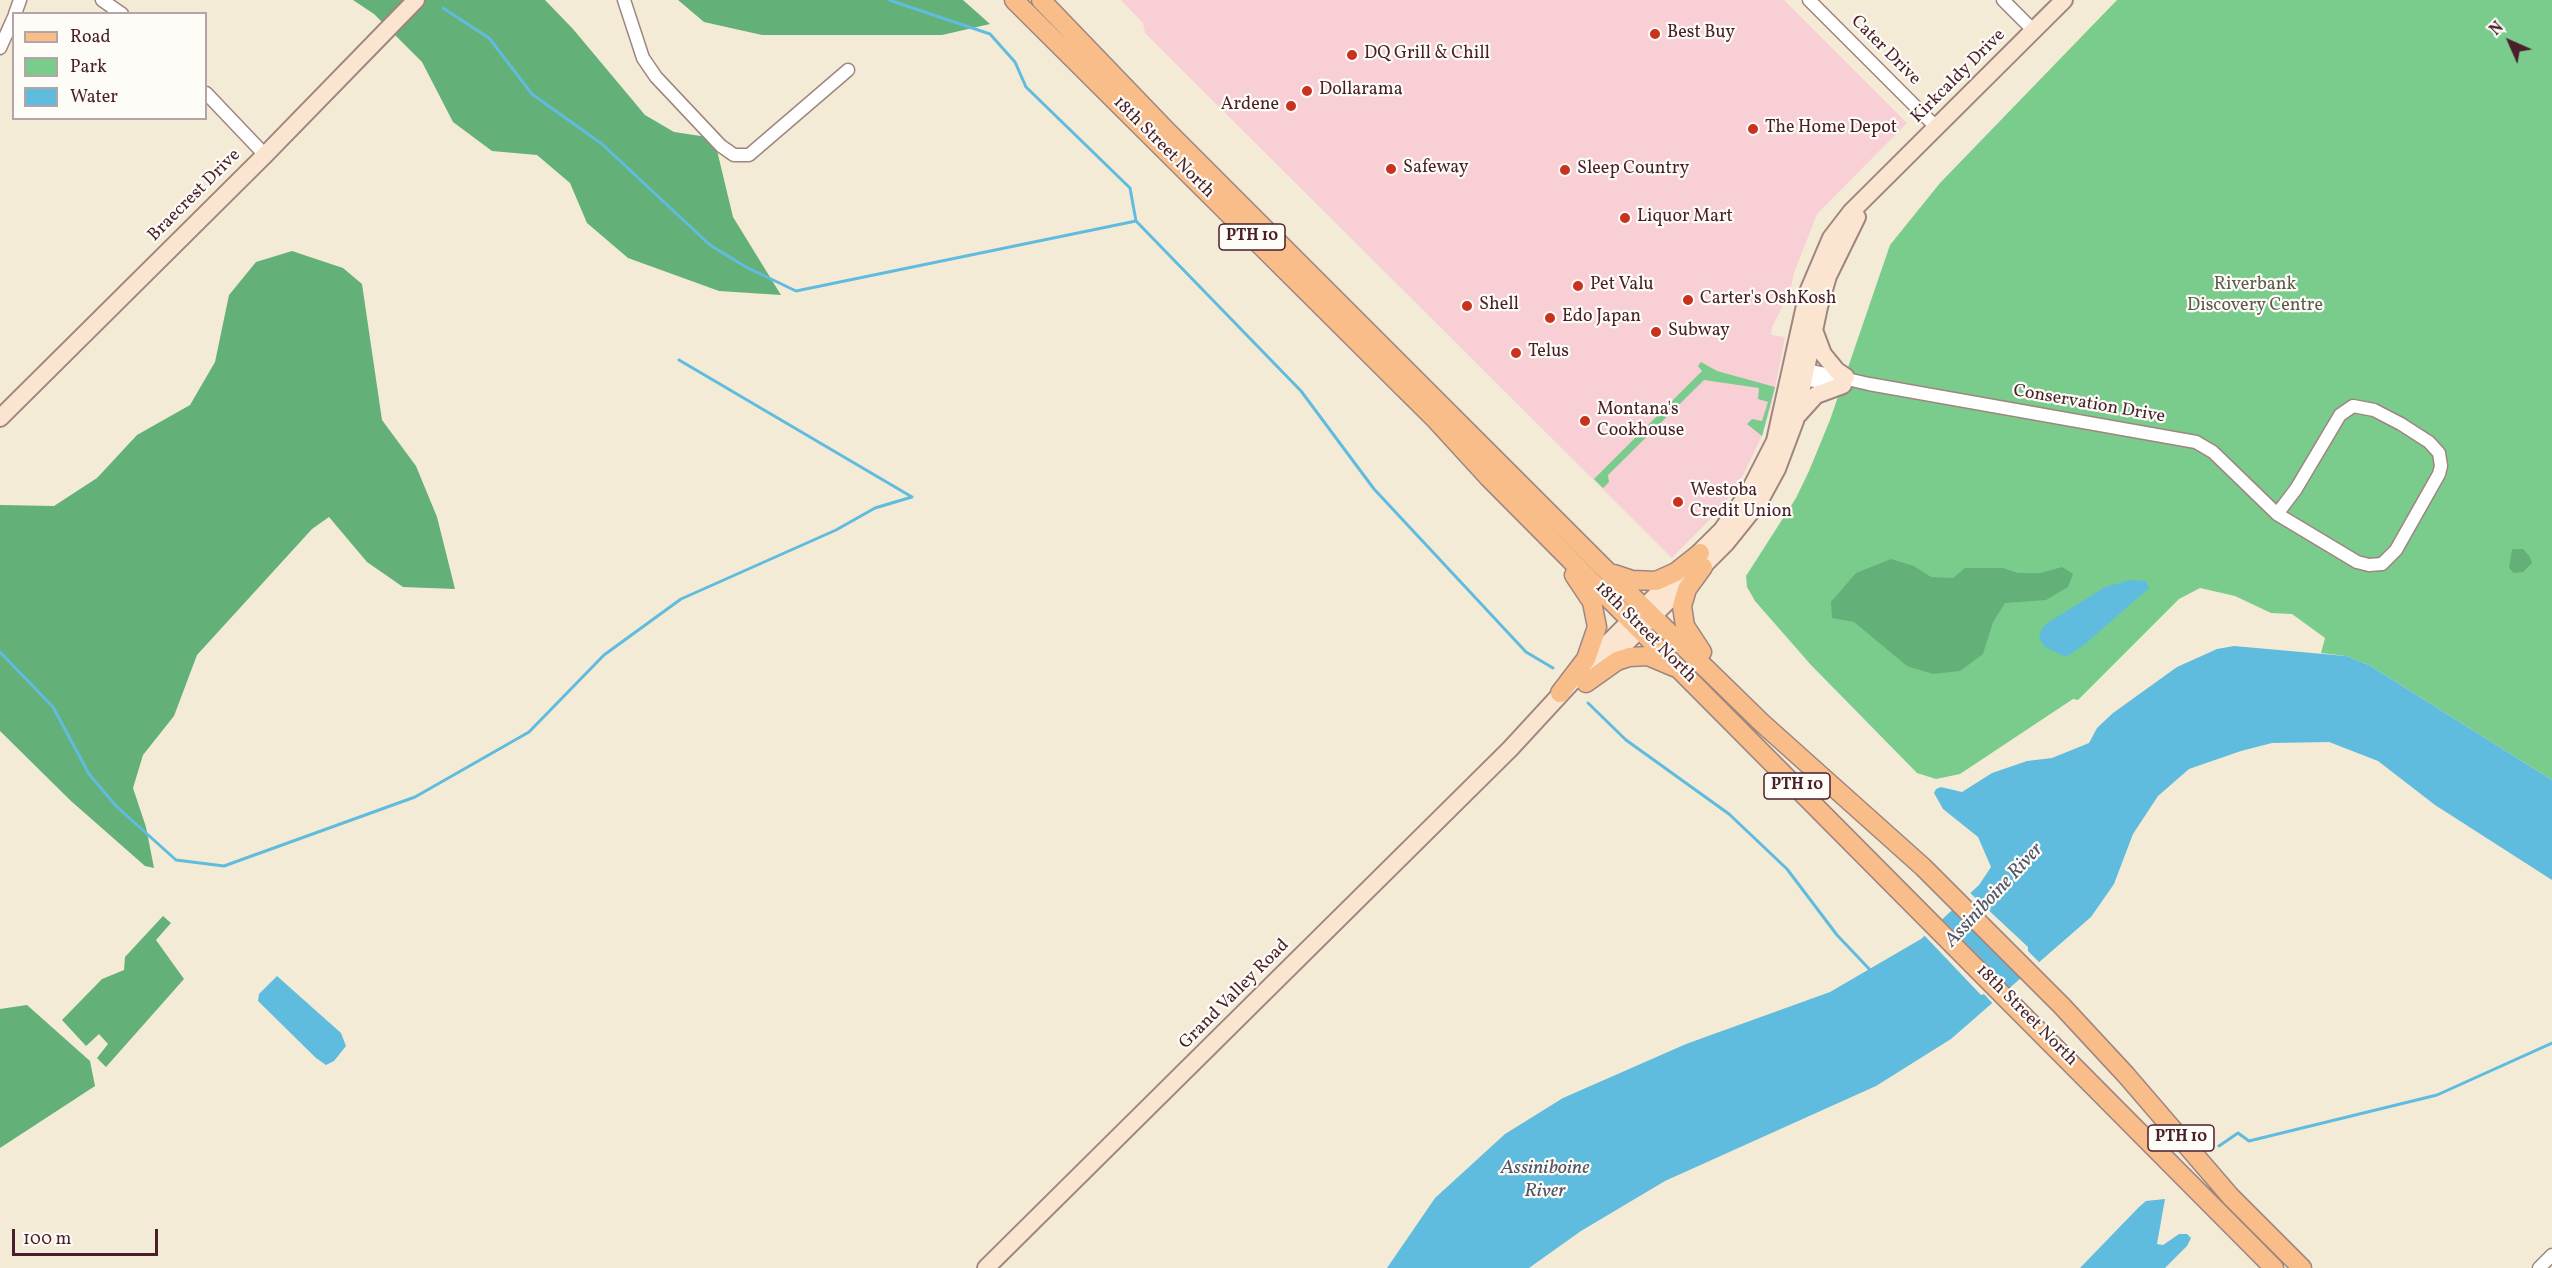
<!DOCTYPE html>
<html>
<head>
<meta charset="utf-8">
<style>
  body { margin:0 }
  #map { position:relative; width:2552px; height:1268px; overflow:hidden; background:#f4ebd6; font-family:Vollkorn,serif }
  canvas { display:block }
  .legend { position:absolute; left:12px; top:12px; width:195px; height:108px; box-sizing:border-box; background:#fdfcf7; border:2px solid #b5a4a5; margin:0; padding:8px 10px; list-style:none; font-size:18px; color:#4a1f2b }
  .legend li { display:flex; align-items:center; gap:12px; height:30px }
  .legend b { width:30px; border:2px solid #b5a4a5 }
  .north { position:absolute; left:2480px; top:12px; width:60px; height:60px; -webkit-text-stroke:4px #fdfcf7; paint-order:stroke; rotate:315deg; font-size:16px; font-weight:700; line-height:24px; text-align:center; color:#4a1f2b }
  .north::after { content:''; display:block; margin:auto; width:21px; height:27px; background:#4a1f2b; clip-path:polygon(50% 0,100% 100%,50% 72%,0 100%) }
  .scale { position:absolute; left:12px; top:1229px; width:146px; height:27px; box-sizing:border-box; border:3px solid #4a1f2b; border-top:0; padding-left:8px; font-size:18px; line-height:21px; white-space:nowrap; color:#4a1f2b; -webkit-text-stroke:4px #fdfcf7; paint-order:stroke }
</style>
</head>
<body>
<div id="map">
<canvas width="2552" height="1268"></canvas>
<ul class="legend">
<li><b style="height:8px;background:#f8bd89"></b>Road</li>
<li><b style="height:16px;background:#7acc8d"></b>Park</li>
<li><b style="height:16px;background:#60bcde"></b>Water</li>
</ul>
<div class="north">N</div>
<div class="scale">100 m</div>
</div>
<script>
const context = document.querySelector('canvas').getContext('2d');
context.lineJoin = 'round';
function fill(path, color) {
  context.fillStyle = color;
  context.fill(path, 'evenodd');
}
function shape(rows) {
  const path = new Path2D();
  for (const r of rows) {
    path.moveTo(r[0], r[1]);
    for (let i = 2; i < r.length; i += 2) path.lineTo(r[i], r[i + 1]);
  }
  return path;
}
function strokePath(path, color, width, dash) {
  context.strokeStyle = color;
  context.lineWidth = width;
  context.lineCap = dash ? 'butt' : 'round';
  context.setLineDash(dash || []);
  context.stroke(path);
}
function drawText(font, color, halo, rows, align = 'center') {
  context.font = font + ' Vollkorn,serif';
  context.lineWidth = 4.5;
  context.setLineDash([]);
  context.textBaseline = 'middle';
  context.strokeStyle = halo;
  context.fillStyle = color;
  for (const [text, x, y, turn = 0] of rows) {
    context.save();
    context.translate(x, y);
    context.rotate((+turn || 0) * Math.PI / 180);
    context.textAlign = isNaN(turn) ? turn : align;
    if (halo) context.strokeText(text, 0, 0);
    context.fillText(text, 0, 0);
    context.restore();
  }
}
fill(shape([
  [1121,0,1784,0,1907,123,1817,214,1794,273,1790,292,1772,327,1771,335,1785,337,1771,408,1762,436,1743,475,1723,506,1672,558,1145,33,1143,23]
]), '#f7cfd5');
fill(shape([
  [2117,0,2552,0,2552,780,2369,665,2346,656,2321,653,2325,638,2292,614,2271,613,2235,596,2200,588,2179,599,2078,700,2073,699,1960,774,1936,779,1917,773,1811,665,1755,601,1747,587,1746,576,1796,498,1809,471,1830,420,1890,245,1940,183],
  [1701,362,1717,371,1775,387,1762,436,1747,424,1752,419,1762,421,1768,402,1758,399,1759,388,1704,380,1608,475,1609,482,1603,488,1594,479,1702,371,1698,366]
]), '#7acc8d');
fill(shape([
  [353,0,545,0,573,29,645,115,674,132,714,138,733,217,781,295,719,291,628,258,587,223,570,183,537,155,492,151,453,122,422,62,374,14],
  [678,0,963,0,990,24,942,35,762,35,704,22],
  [292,251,343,268,362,284,382,420,416,466,437,517,455,589,403,587,367,562,329,517,312,529,197,655,174,716,143,755,133,788,146,827,154,868,145,866,71,801,0,731,0,505,54,506,97,478,137,435,190,405,215,362,229,295,256,262],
  [2512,549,2523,549,2530,557,2532,563,2523,572,2514,573,2509,568],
  [1891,559,1914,566,1931,577,1953,578,1965,568,2003,568,2018,573,2041,573,2062,567,2073,574,2068,587,2046,600,2005,603,1993,622,1983,654,1960,671,1933,674,1907,666,1854,622,1832,618,1831,602,1856,573],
  [163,916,171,923,156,940,184,979,106,1067,97,1058,108,1044,99,1034,86,1046,62,1020,102,979,124,970,125,957],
  [27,1005,90,1061,95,1086,0,1148,0,1009]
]), '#63b078');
fill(shape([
  [2131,580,2146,581,2149,588,2084,645,2066,657,2045,647,2039,638,2042,628,2049,622,2105,587],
  [2234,646,2346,656,2369,665,2552,780,2552,880,2435,805,2378,761,2329,742,2272,743,2241,751,2189,769,2158,796,2133,834,2114,884,2091,917,1951,1039,1876,1086,1665,1181,1581,1231,1529,1268,1387,1268,1435,1198,1505,1134,1563,1098,1686,1044,1830,992,1921,939,1979,885,1991,867,1978,837,1943,809,1934,793,1936,789,1941,787,1962,792,1992,773,2027,761,2052,758,2089,743,2097,728,2113,713,2177,667,2217,649],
  [277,976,341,1033,346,1046,334,1061,326,1065,316,1058,258,1001,259,994],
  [2165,1199,2157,1244,2163,1245,2179,1234,2187,1234,2191,1238,2187,1246,2165,1268,2080,1268,2139,1207,2146,1201]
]), '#60bcde');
fill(shape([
  [1968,891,2028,947,2028,951,2040,963,2023,980,1950,908],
  [1940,917,2012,990,1995,1006,1984,994,1981,995,1923,934]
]), '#f4ebd6');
strokePath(shape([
  [889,0,990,34,1015,62,1026,87,1130,188,1136,221,1301,391,1374,489,1526,652,1553,668],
  [443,8,489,38,532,94,602,144,710,245,746,267,796,291,1136,221],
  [0,652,53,707,89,774,116,806,176,860,224,866,415,797,529,732,604,655,681,599,836,530,875,508,912,497,679,360],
  [1588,703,1626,740,1729,814,1787,869,1837,935,1873,973],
  [2219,1146,2238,1133,2249,1141,2437,1095,2552,1043]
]), '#60bcde', 3);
const street = shape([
  [102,0,122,14],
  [624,0,643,58,656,77,721,146,734,155,749,155,848,70],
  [1809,0,1936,127],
  [2003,0,2033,30],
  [15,14,20,0],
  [0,48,14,17],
  [206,93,265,155],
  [1799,368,1869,384,2196,442,2213,452,2277,514,2357,562,2369,565,2382,564,2396,550,2439,474,2441,466,2439,453,2429,442,2401,424,2374,410,2353,406,2340,415,2296,489,2277,514],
  [1796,378,1841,385],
  [2539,1268,2552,1255]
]);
const secondary = shape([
  [1814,330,1823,354,1837,371,1846,377],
  [1798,415,1816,395,1843,385],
  [0,418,265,155,416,0],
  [1602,667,1726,543,1759,502,1777,469,1795,421,1819,307,1828,276,1857,217],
  [986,1268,1510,749,1605,646,1722,530,1749,492,1775,441,1808,292,1831,238,1851,212,2064,0]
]);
const primary = shape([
  [1014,0,1434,418,1488,477,2274,1268],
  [1041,0,1166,130,1644,608,1762,723,1923,867,2062,1006,2126,1075,2231,1197,2302,1268],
  [1614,574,1632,580,1656,581,1676,572,1700,553],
  [1702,652,1685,626,1682,606,1687,589,1703,567],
  [1586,683,1617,661,1629,657,1648,656,1674,667],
  [1560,693,1586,659,1597,627,1592,602,1574,575]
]);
strokePath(street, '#9f8580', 15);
strokePath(secondary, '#9f8580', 20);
strokePath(primary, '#9f8580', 21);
strokePath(street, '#fff', 12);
strokePath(secondary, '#fce5d0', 16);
strokePath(primary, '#f8bd89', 18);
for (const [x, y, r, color] of [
  [1655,34,6,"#c8321e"],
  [1352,55,6,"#c8321e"],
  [1307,91,6,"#c8321e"],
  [1291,106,6,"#c8321e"],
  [1753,129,6,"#c8321e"],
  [1391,169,6,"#c8321e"],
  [1565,170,6,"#c8321e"],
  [1625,218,6,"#c8321e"],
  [1578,286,6,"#c8321e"],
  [1688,300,6,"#c8321e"],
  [1467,306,6,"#c8321e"],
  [1550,318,6,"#c8321e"],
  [1656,332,6,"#c8321e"],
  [1516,353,6,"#c8321e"],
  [1585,421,6,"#c8321e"],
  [1678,502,6,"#c8321e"]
]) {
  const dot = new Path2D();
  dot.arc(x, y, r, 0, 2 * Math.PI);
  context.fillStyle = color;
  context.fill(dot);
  strokePath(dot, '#fdfcf7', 2);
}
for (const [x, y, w] of [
  [1252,237,66],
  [1797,786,66],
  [2181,1138,66]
]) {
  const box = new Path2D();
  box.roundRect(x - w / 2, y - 13, w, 26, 4.5);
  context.fillStyle = '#fdfcf7';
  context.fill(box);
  strokePath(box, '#4a1f2b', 1.5);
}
drawText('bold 16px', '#4a1f2b', null, [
  ["PTH 10",1252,237],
  ["PTH 10",1797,786],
  ["PTH 10",2181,1138]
]);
drawText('18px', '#4a1f2b', '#fdfcf7', [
  ["Best Buy",1667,34],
  ["DQ Grill & Chill",1364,55],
  ["Dollarama",1319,91],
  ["Ardene",1279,106,"right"],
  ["The Home Depot",1765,129],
  ["Safeway",1403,169],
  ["Sleep Country",1577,170],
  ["Liquor Mart",1637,218],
  ["Pet Valu",1590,286],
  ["Carter's OshKosh",1700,300],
  ["Shell",1479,306],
  ["Edo Japan",1562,318],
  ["Subway",1668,332],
  ["Telus",1528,353],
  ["Montana's",1597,411],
  ["Cookhouse",1597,432],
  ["Westoba",1690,492],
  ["Credit Union",1690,513]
], 'left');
drawText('18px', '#4a1f2b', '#fdfcf7', [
  ["Cater Drive",1885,51,45],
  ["Kirkcaldy Drive",1959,77,-45],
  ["18th Street North",1163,148,45],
  ["Braecrest Drive",195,196,-45],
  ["Conservation Drive",2089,405,10],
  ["18th Street North",1645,633,45],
  ["Grand Valley Road",1235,995,-45],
  ["18th Street North",2026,1016,45]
]);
drawText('18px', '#5b5c4d', '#fdfcf7', [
  ["Riverbank",2255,286],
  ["Discovery Centre",2255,307]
]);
drawText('italic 20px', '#52566a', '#fdfcf7', [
  ["Assiniboine River",1995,896,-47],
  ["Assiniboine",1545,1169],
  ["River",1545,1192]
]);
</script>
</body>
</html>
